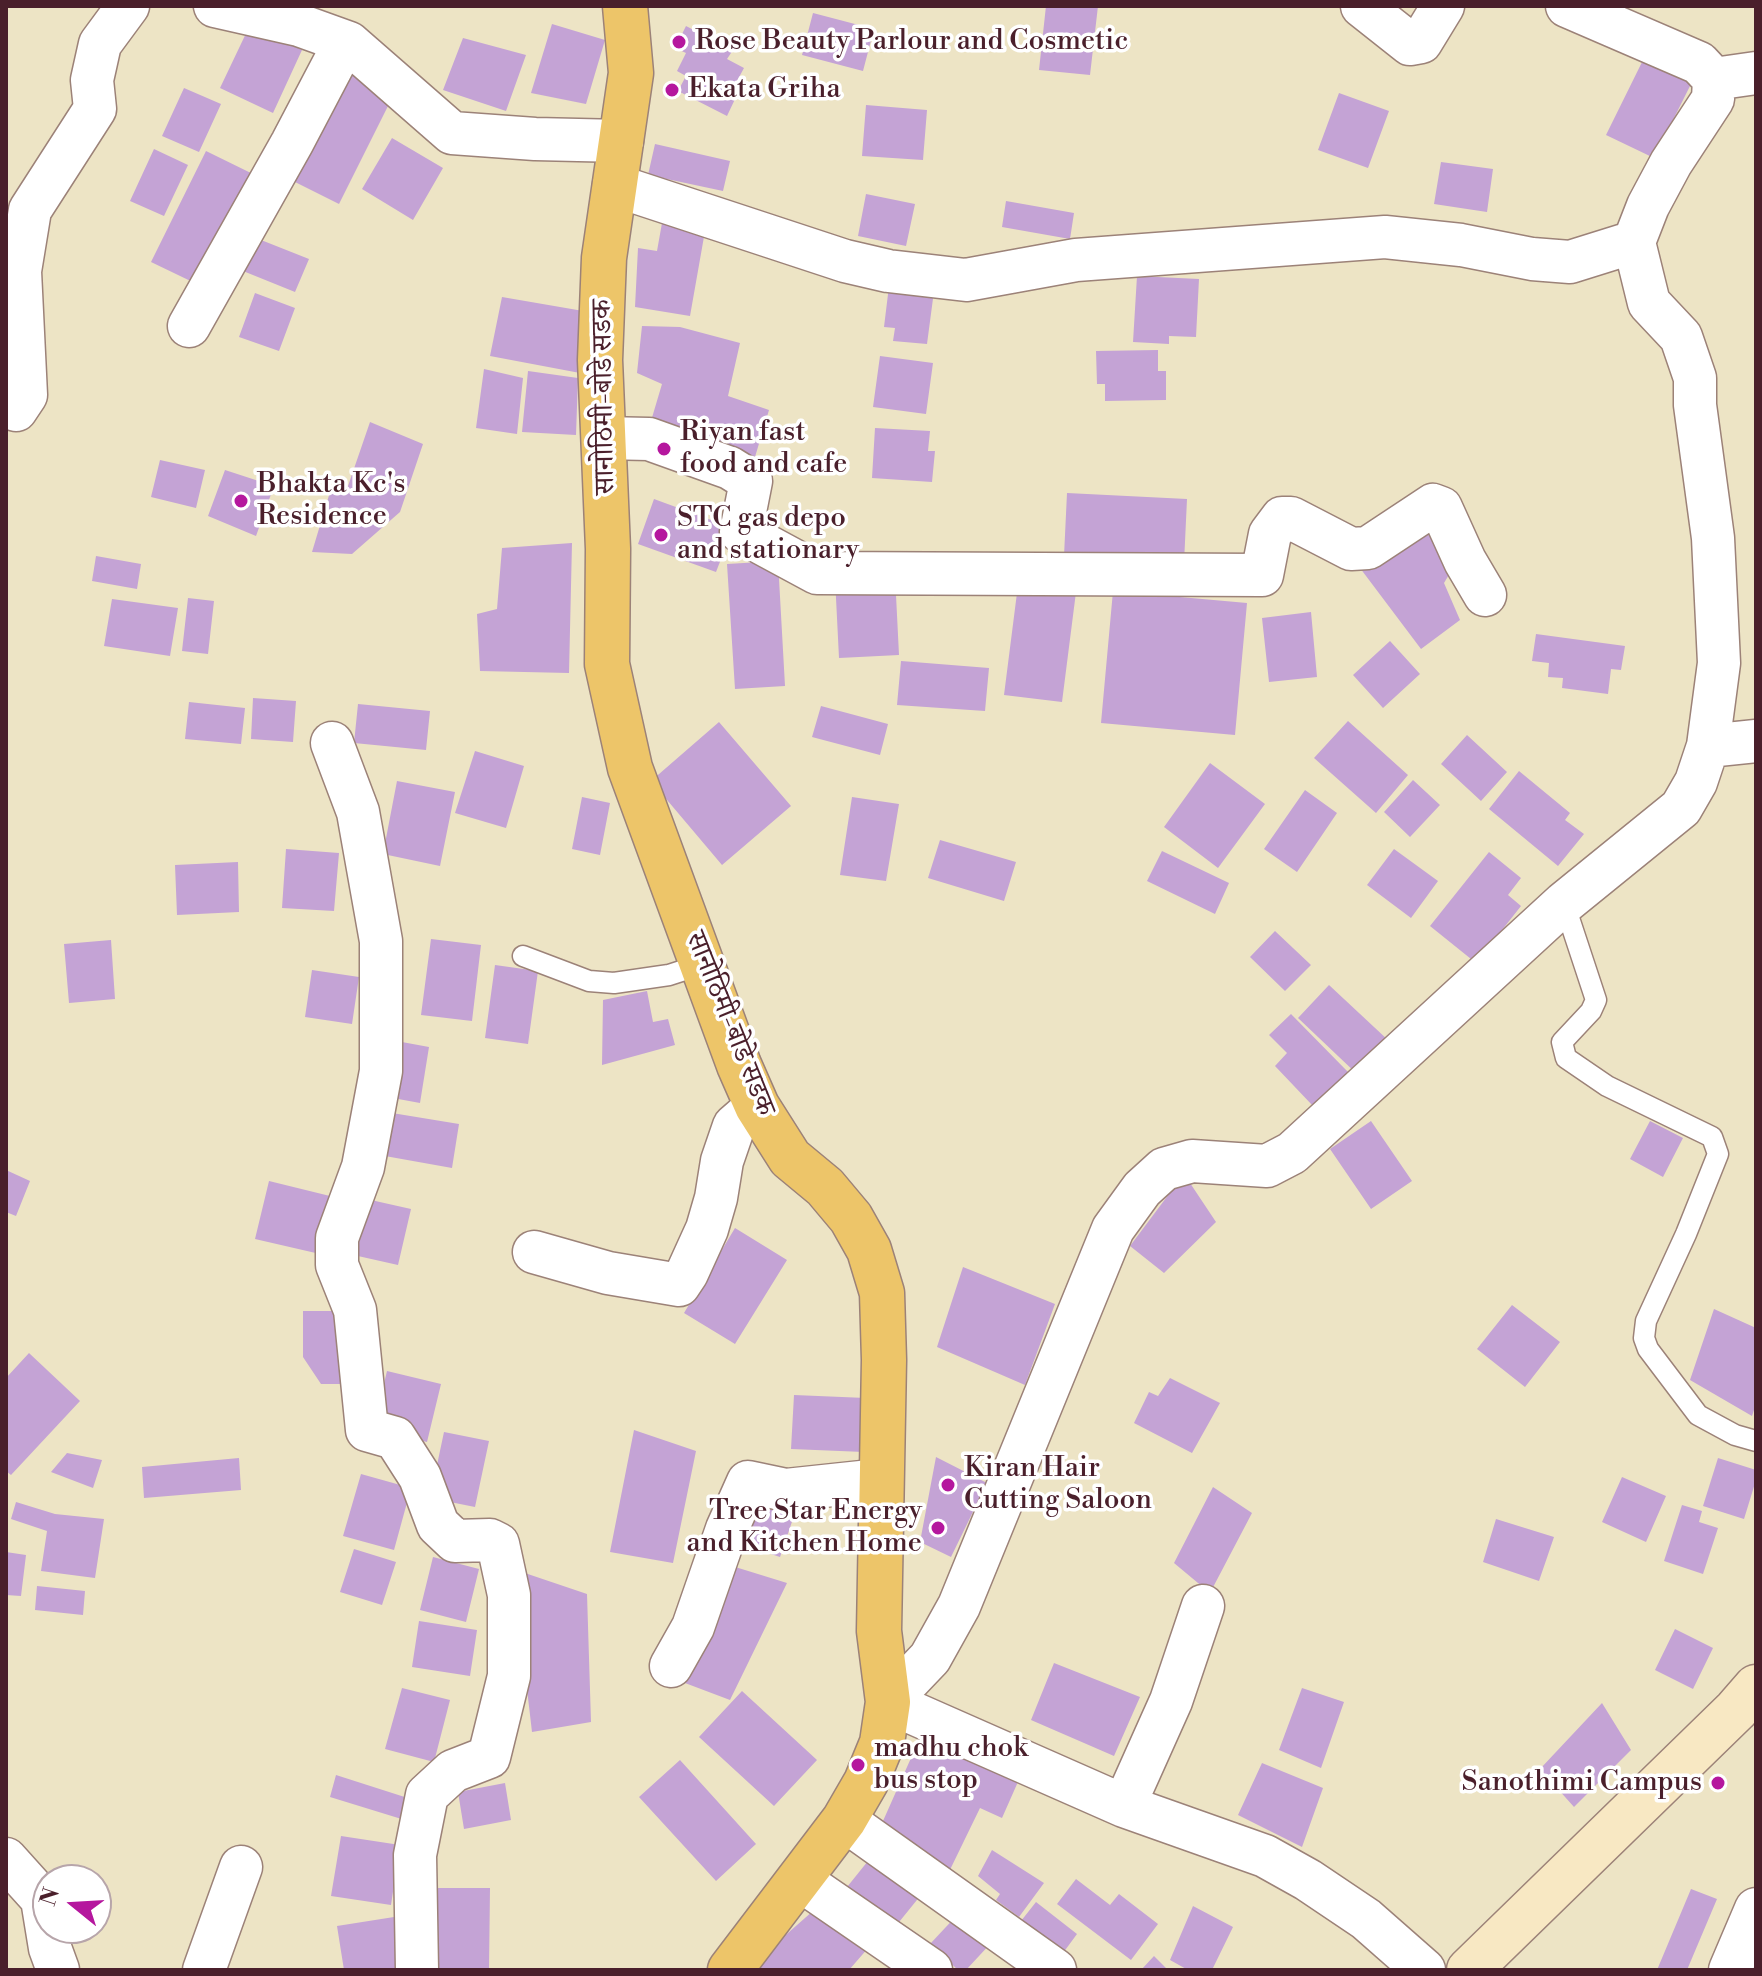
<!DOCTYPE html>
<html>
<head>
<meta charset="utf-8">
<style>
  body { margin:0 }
  #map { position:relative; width:1762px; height:1976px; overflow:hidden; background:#ede4c5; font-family:"Libre Bodoni",serif }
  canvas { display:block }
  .frame { position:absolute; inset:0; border:8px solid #4a1f2b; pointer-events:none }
  .north { position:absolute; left:32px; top:1864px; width:80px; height:80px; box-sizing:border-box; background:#fff; border:2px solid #b7a5aa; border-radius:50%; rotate:288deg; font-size:22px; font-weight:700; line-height:32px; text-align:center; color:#4a1f2b }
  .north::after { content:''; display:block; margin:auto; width:28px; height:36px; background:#b5179e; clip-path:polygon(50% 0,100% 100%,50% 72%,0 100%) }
</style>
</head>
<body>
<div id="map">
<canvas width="1762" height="1976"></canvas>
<div class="frame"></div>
<div class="north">N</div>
</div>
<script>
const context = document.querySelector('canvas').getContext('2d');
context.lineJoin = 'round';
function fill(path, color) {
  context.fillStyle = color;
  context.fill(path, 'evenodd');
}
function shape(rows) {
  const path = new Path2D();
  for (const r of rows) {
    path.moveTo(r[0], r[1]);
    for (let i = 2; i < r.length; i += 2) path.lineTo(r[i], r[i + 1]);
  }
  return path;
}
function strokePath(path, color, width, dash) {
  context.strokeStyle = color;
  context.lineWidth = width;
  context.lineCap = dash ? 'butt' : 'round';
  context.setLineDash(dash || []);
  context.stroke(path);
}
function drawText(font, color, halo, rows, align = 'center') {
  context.font = font + ' "Libre Bodoni","Noto Serif Devanagari",serif';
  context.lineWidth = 7;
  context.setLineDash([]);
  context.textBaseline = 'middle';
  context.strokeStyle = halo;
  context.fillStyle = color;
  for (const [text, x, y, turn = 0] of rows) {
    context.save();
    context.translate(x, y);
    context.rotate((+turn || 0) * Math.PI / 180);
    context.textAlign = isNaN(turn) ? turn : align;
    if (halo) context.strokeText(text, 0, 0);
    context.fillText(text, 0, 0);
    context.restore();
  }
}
fill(shape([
  [1046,6,1098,6,1090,75,1039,70],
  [813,13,874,29,863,71,802,55],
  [552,24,605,40,586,104,531,93],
  [250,25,302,50,273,113,220,88],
  [686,26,733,50,727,59,744,68,730,94,736,97,727,116,678,91,686,76,677,71,686,53,675,48],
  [463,38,526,55,506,111,443,90],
  [1646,54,1694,78,1654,158,1606,135],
  [347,65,396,90,339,204,289,179],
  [184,88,221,104,199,152,162,136],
  [1339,93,1389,111,1368,168,1318,150],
  [866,105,927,110,923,160,862,156],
  [392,138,443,168,413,220,362,189],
  [655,144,730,161,723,191,648,175],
  [154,149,188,165,164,216,130,201],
  [206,151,257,176,203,287,151,262],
  [1441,162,1493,169,1487,212,1434,204],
  [866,194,915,204,906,246,858,236],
  [1006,201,1074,213,1070,239,1002,227],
  [662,223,705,231,690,316,635,307,638,248,657,251],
  [256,238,309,259,295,292,243,271],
  [1137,276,1199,279,1196,337,1169,336,1169,344,1133,342],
  [889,286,934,291,927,344,893,341,895,328,884,327],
  [255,293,295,308,279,351,239,337],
  [502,297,589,312,580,373,490,356],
  [642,326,680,327,740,343,728,396,769,410,755,457,651,421,662,384,637,373],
  [1158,350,1158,371,1166,371,1166,400,1105,401,1105,384,1097,384,1096,351],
  [880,356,933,363,926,414,873,407],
  [484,369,523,378,517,434,476,428],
  [528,371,578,378,576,435,522,432],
  [370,422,423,444,400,512,352,554,312,552,330,492,347,489],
  [875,428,930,431,928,451,935,451,932,482,872,478],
  [160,460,205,470,196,508,151,497],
  [225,470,274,486,256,536,208,516],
  [1067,493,1187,499,1184,563,1064,556],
  [654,499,733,528,716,572,638,544],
  [1421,516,1456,563,1444,583,1460,620,1421,649,1357,564],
  [572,543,569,673,480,671,477,614,497,609,502,548],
  [96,556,141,564,137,589,92,581],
  [778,561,785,686,735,689,727,564],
  [895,575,899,655,839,658,835,578],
  [1018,585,1076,592,1062,702,1004,695],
  [1113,591,1247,603,1235,735,1101,723],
  [188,598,214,601,208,654,182,651],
  [112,599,178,608,170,656,104,646],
  [1311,612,1317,677,1269,682,1262,618],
  [1536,634,1625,646,1621,670,1611,669,1608,694,1562,688,1563,678,1548,677,1549,663,1532,661],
  [1390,641,1420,674,1383,708,1353,675],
  [901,661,989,668,985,711,897,705],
  [253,698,296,701,293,742,251,739],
  [189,702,245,708,241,744,185,739],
  [358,704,430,711,426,750,354,743],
  [821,706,888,724,880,755,812,737],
  [1348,721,1408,775,1376,813,1314,758],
  [719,722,791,806,722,865,651,781],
  [1467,735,1507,772,1481,801,1441,764],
  [475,751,524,766,506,828,455,813],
  [1210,763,1265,804,1218,868,1164,827],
  [1519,771,1570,813,1565,820,1584,834,1558,866,1489,809],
  [1413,780,1440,805,1410,837,1384,812],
  [397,781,455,792,440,866,383,854],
  [1305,790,1337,813,1297,872,1264,849],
  [582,797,610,803,600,855,572,849],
  [852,797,899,804,886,881,840,875],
  [940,840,1016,862,1004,901,928,878],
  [286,849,339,853,334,911,282,908],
  [1394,849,1438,881,1411,918,1367,885],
  [1162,851,1229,883,1215,914,1147,881],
  [1489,852,1521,878,1508,895,1521,906,1476,963,1430,926],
  [238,862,239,912,177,915,175,865],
  [1275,931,1311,965,1285,991,1250,957],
  [431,939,481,945,472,1021,421,1015],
  [111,940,115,999,69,1003,64,944],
  [495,965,538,971,528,1044,485,1038],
  [312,970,359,977,352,1024,305,1017],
  [1329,985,1389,1041,1358,1075,1298,1018],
  [647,991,653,1022,668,1019,675,1045,602,1065,603,1000],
  [1291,1014,1348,1072,1313,1106,1275,1066,1287,1053,1269,1035],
  [391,1040,429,1047,420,1103,382,1096],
  [392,1113,459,1124,452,1168,385,1156],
  [1371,1121,1412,1181,1371,1209,1330,1149],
  [1650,1121,1683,1138,1663,1177,1630,1159],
  [6,1170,30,1181,16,1216,6,1212],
  [1184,1174,1216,1222,1164,1273,1130,1246],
  [269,1181,334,1197,320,1254,255,1239],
  [362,1198,411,1209,398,1265,349,1254],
  [735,1228,787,1260,735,1344,684,1313],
  [963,1267,1055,1304,1025,1385,937,1347],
  [1512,1305,1560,1342,1525,1387,1477,1349],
  [1714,1309,1756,1328,1756,1404,1752,1416,1690,1380],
  [303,1311,347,1311,347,1384,321,1384,303,1357],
  [29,1353,80,1401,11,1475,6,1471,6,1378],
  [387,1371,441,1384,427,1442,373,1429],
  [1170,1378,1220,1403,1192,1453,1134,1423,1149,1392,1158,1396],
  [794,1395,866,1398,864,1452,791,1449],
  [634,1430,696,1451,673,1563,610,1552],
  [444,1432,489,1441,475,1507,430,1498],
  [67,1453,102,1460,93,1488,51,1472],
  [936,1457,987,1483,951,1557,920,1542],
  [239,1458,241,1490,144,1498,142,1467],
  [1718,1458,1756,1470,1756,1480,1744,1519,1703,1506],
  [361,1474,411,1488,394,1550,343,1536],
  [1622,1477,1666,1496,1646,1542,1602,1522],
  [1213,1487,1252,1513,1210,1593,1174,1563],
  [755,1490,798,1504,780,1557,738,1543],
  [16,1502,55,1514,104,1519,95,1578,41,1571,47,1531,11,1519],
  [1682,1505,1702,1511,1699,1522,1718,1528,1703,1574,1664,1561],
  [1496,1519,1554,1537,1539,1581,1483,1562],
  [354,1549,396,1562,382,1605,340,1592],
  [6,1552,26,1555,21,1596,6,1595],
  [433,1557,479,1569,466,1622,420,1610],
  [732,1566,787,1583,730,1700,685,1683],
  [513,1569,587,1594,591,1722,532,1732],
  [37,1586,85,1591,83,1615,35,1610],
  [419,1621,477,1630,470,1676,412,1667],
  [1675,1629,1713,1648,1693,1689,1655,1670],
  [1054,1663,1140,1697,1114,1756,1031,1720],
  [402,1688,450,1700,434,1762,385,1749],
  [1302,1688,1344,1702,1321,1768,1279,1750],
  [742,1691,817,1760,774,1806,699,1737],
  [1602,1703,1631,1750,1574,1807,1540,1769],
  [923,1731,1021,1775,1002,1818,980,1808,946,1878,879,1830],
  [680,1760,756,1844,716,1881,639,1797],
  [1262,1763,1323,1788,1302,1847,1238,1815],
  [336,1775,414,1800,408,1821,330,1797],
  [505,1783,511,1820,464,1829,458,1792],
  [341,1836,400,1845,391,1905,331,1896],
  [992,1850,1044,1883,1019,1917,996,1900,1000,1894,978,1876],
  [872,1856,925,1890,891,1932,843,1892],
  [1076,1879,1110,1905,1119,1894,1158,1924,1131,1960,1057,1904],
  [431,1888,490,1888,489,1970,430,1970],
  [1691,1889,1717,1899,1687,1970,1657,1970],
  [1036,1902,1077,1934,1063,1953,1021,1921],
  [822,1903,869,1947,849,1970,746,1970],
  [1193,1906,1233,1927,1212,1970,1188,1970,1170,1960],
  [960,1912,992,1942,966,1970,958,1970,930,1944],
  [394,1917,403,1970,344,1970,337,1926],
  [1154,1956,1168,1970,1141,1970]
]), '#c4a3d5');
const lane = shape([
  [1564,903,1596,1000,1591,1011,1562,1042,1566,1058,1607,1086,1712,1137,1718,1154,1686,1234,1646,1321,1644,1338,1648,1349,1698,1415,1735,1435,1756,1441],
  [523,956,589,981,614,983,669,975,703,964]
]);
const street = shape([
  [215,6,299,25,349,43],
  [1362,6,1410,44,1421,42,1443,6],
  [1567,6,1699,63,1714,79,1713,99,1671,163,1648,206,1634,242],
  [1714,79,1756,73],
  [614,185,845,261,888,271,966,280,1076,260,1385,237,1461,245,1532,259,1570,262,1634,242,1649,303,1681,337,1695,378,1695,405,1713,538,1719,663,1708,746,1696,782,1681,808,1564,903,1292,1153,1267,1166,1192,1161,1164,1169,1142,1189,1113,1229,959,1606,930,1658,888,1702,1124,1806,1265,1856,1308,1880,1366,1919,1424,1970],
  [189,326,292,143,334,63,349,43,452,133,535,139,622,141],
  [6,407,16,410,26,395,20,271,30,210,95,109,92,80,100,44,128,6],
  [603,438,649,439,730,468,751,481,741,532,817,573,1262,575,1270,534,1282,518,1291,518,1351,549,1368,548,1433,505,1441,508,1465,561,1485,595],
  [332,743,358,812,381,941,381,1071,363,1167,337,1238,337,1265,355,1310,367,1430,395,1438,420,1477,438,1525,455,1541,490,1540,498,1544,509,1595,509,1676,489,1757,453,1771,427,1795,415,1855,417,1970],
  [1708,746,1756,741],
  [534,1252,608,1273,679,1285,687,1273,707,1229,716,1198,722,1161,734,1126,757,1106],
  [671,1666,693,1627,727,1529,748,1482,786,1490,880,1480],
  [1124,1806,1171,1701,1203,1606],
  [844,1820,1055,1970],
  [6,1859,42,1899,50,1948,58,1970],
  [800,1880,931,1970],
  [204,1970,241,1867],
  [1730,1970,1756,1909]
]);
const secondary = shape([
  [1469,1970,1736,1710,1756,1687]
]);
const primary = shape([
  [625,6,631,73,604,258,600,360,608,549,607,664,630,768,739,1065,757,1106,790,1158,825,1187,851,1218,869,1250,882,1293,884,1360,879,1631,888,1702,882,1743,866,1782,844,1820,730,1970]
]);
strokePath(lane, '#9c8278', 23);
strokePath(street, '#9c8278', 45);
strokePath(secondary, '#9c8278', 47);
strokePath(primary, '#9c8278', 47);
strokePath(lane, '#fff', 20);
strokePath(street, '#fff', 42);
strokePath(secondary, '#f8e8c3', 44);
strokePath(primary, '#edc569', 44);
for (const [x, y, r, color] of [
  [679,42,8,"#b5179e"],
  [672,90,8,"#b5179e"],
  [664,449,8,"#b5179e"],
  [241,501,8,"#b5179e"],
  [661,535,8,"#b5179e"],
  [948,1485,8,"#b5179e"],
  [938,1528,8,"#b5179e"],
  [858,1765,8,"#b5179e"],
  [1718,1783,8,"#b5179e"]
]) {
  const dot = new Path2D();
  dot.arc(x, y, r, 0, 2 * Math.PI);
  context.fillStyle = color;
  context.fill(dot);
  strokePath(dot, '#fff', 3);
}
drawText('28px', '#4a1f2b', '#fff', [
  ["Rose Beauty Parlour and Cosmetic",695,42],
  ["Ekata Griha",688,90],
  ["Riyan fast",680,433],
  ["food and cafe",680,465],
  ["Bhakta Kc's",257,485],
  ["Residence",257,517],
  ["STC gas depo",677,519],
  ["and stationary",677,551],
  ["Kiran Hair",964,1469],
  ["Cutting Saloon",964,1501],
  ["Tree Star Energy",922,1512,"right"],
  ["and Kitchen Home",922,1544,"right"],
  ["madhu chok",874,1749],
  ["bus stop",874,1781],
  ["Sanothimi Campus",1702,1783,"right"]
], 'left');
drawText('28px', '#4a1f2b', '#fff', [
  ["सानोठिमी-बोडे सडक",605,397,-91],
  ["सानोठिमी-बोडे सडक",729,1024,68]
]);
</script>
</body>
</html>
